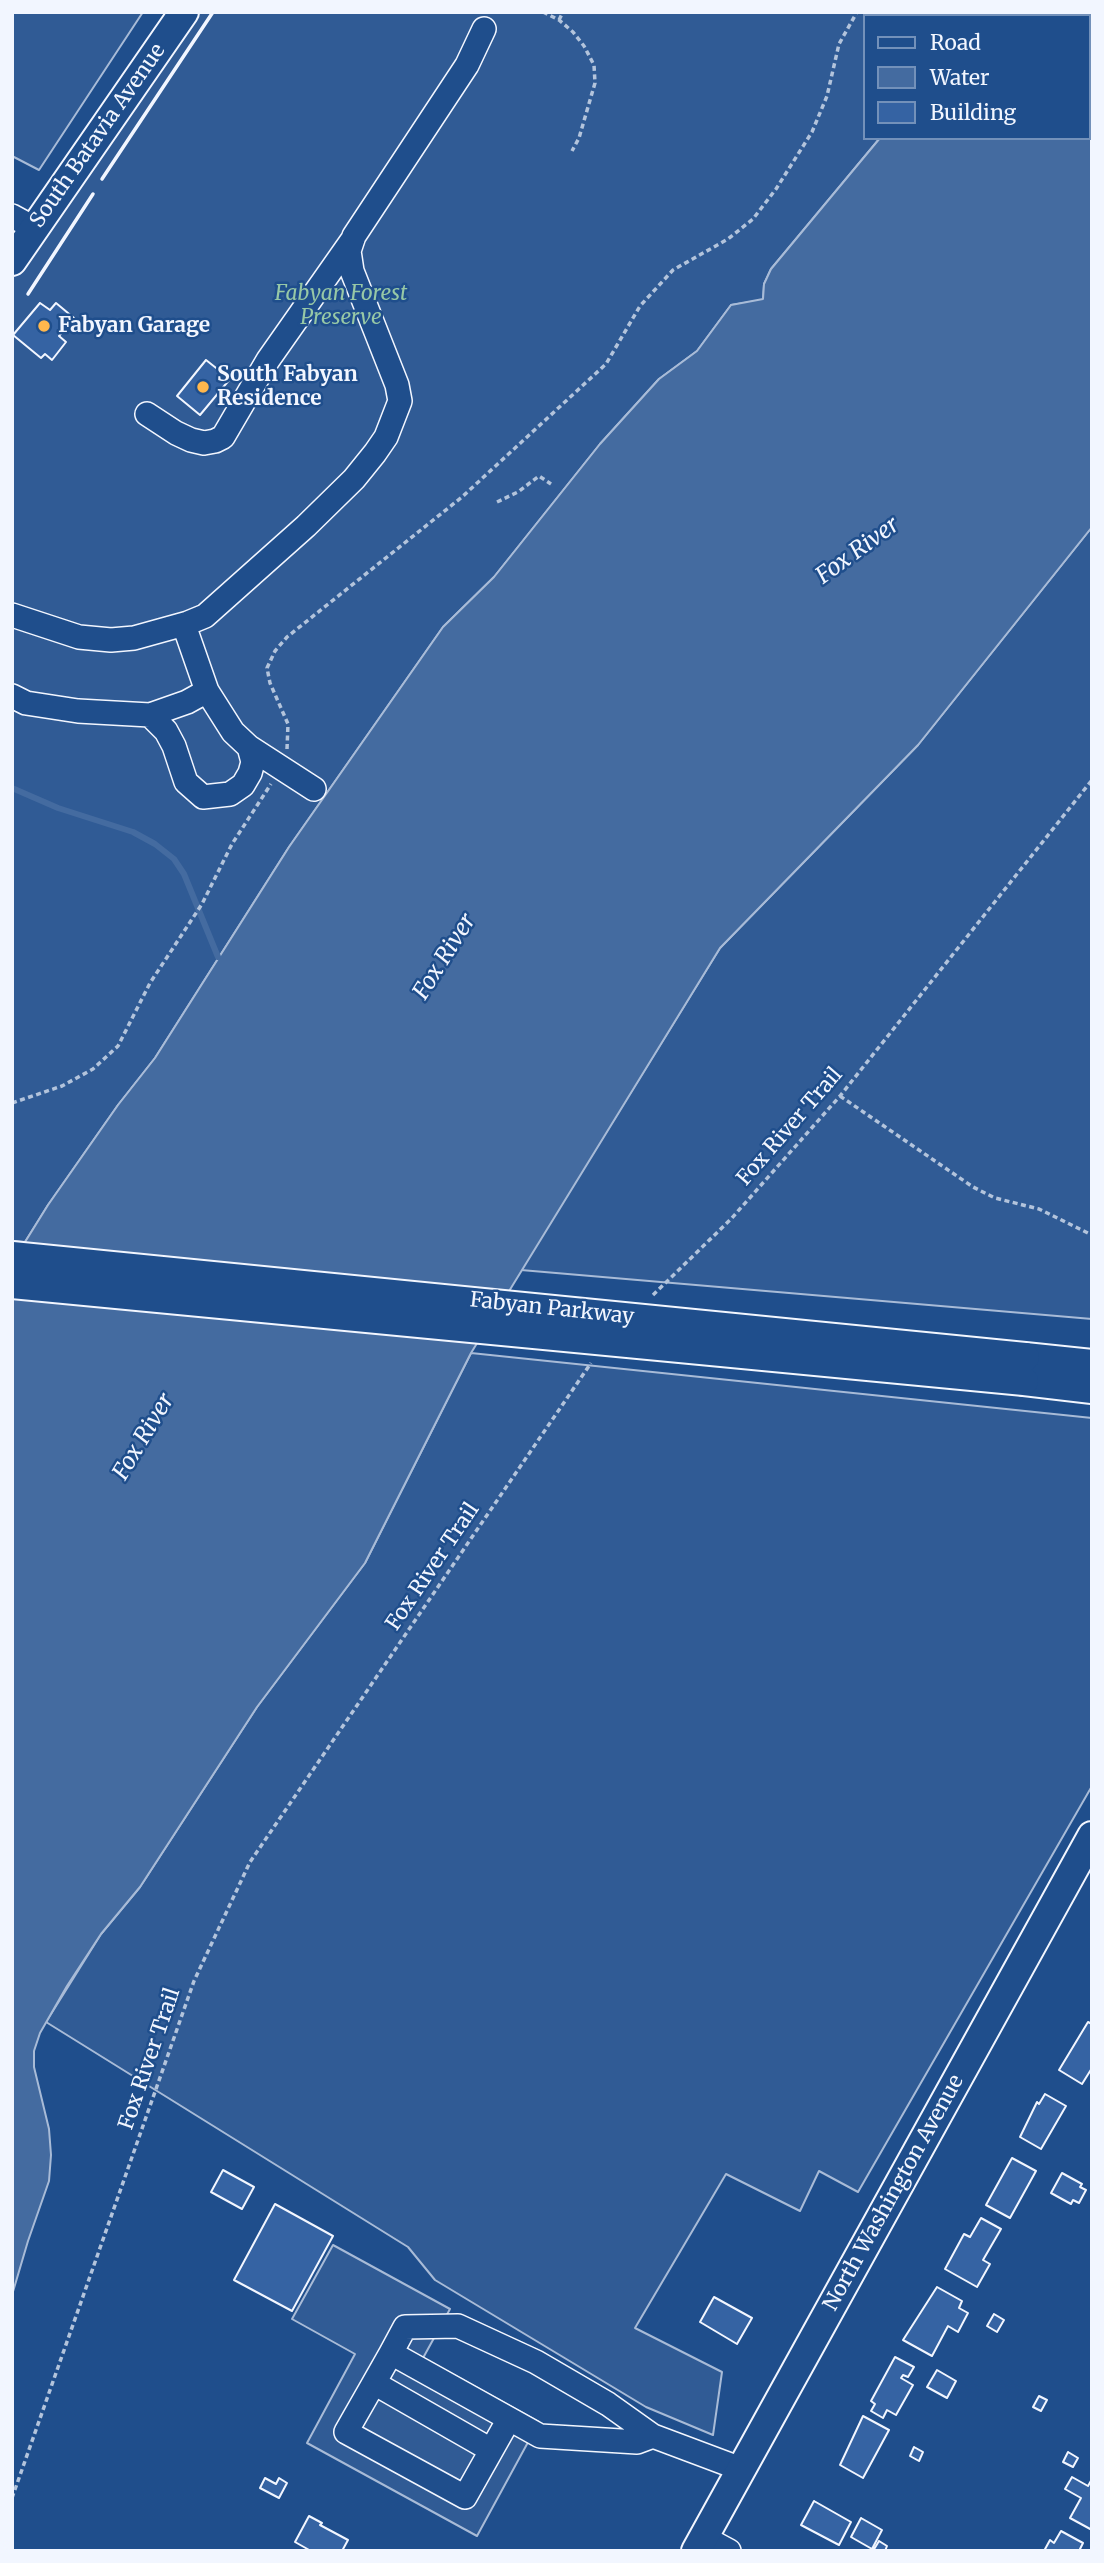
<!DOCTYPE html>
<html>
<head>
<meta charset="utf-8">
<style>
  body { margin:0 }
  #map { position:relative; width:1104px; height:2563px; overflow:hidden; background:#1f4e8c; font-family:Merriweather,serif }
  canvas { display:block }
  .frame { position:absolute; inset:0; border:14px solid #f2f6ff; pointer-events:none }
  .legend { position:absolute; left:863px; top:14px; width:228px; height:126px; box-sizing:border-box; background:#1f4e8c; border:2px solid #7391ba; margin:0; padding:9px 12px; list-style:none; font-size:21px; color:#f2f6ff }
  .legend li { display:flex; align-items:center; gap:14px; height:35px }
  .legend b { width:35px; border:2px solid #7391ba }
</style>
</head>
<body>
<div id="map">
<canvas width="1104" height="2563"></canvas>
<div class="frame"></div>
<ul class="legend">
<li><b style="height:9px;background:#1f4e8c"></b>Road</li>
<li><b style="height:19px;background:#446ba0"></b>Water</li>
<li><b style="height:19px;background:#3563a3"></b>Building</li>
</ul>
</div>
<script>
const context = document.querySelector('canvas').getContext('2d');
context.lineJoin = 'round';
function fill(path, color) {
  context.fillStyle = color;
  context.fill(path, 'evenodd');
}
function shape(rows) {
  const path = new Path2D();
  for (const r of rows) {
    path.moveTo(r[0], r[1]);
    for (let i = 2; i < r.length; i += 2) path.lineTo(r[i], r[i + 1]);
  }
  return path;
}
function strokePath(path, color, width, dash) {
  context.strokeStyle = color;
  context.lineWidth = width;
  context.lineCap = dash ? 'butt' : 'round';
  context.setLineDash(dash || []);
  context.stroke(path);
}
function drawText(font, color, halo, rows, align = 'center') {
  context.font = font + ' Merriweather,serif';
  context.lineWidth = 5;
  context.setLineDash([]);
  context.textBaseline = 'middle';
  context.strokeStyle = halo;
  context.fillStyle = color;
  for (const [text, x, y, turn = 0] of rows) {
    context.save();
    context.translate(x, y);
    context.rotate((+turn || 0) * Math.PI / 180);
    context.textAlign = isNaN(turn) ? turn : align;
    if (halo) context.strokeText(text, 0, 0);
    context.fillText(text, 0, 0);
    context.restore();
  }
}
const built = shape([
  [12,12,143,12,39,170,12,156,12,12],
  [200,12,993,12,990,16,864,16,864,138,880,138,771,269,764,284,763,300,731,305,697,351,659,379,600,444,494,577,443,627,289,847,155,1058,118,1105,48,1205,25,1242,12,1241,12,275,61,201,200,12],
  [1092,527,1092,1319,521,1270,720,948,918,745,1092,527],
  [471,1353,1092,1418,1092,1786,858,2192,819,2171,800,2211,726,2174,635,2328,722,2372,713,2435,646,2407,435,2280,408,2247,46,2022,101,1934,140,1887,257,1707,365,1563,471,1353],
  [333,2245,450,2309,423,2358,539,2422,477,2536,307,2443,355,2354,292,2319,333,2245]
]);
fill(built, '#305b95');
strokePath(built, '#a8bbd7', 2);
const water = shape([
  [993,12,1092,12,1092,527,918,745,720,948,471,1353,365,1563,257,1707,140,1887,101,1934,67,1986,40,2033,34,2051,34,2067,49,2129,51,2155,49,2181,28,2241,12,2295,12,1263,48,1205,118,1105,155,1058,289,847,443,627,494,577,600,444,659,379,697,351,731,305,763,299,764,284,771,269,880,138,1088,138,1088,16,990,16,993,12]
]);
fill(water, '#446ba0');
strokePath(water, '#a8bbd7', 2);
strokePath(shape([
  [12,788,58,808,133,832,155,844,174,859,184,874,218,957]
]), '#446ba0', 6);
const building = shape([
  [40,303,50,310,56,303,74,318,59,336,66,342,52,360,45,354,41,358,13,335,40,303],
  [206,360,230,379,200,415,177,396,206,360],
  [1088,2022,1092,2024,1092,2068,1082,2084,1059,2070,1088,2022],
  [1045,2094,1066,2106,1041,2149,1020,2137,1037,2102,1039,2104,1045,2094],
  [1012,2158,1036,2171,1010,2218,986,2205,1012,2158],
  [223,2170,254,2187,242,2209,211,2192,223,2170],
  [1062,2173,1082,2184,1080,2187,1086,2190,1079,2203,1073,2200,1071,2204,1051,2193,1062,2173],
  [275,2204,333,2236,292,2311,234,2280,275,2204],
  [981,2218,1001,2229,983,2260,990,2264,977,2287,945,2269,964,2234,970,2237,981,2218],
  [937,2287,962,2301,959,2308,968,2313,958,2332,948,2326,932,2356,903,2340,937,2287],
  [714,2297,752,2318,737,2344,700,2322,714,2297],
  [994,2314,1004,2320,997,2332,987,2326,994,2314],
  [895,2357,914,2367,908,2377,903,2375,901,2378,913,2385,896,2415,887,2410,883,2418,871,2411,875,2404,871,2401,895,2357],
  [937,2370,956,2381,947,2398,927,2387,937,2370],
  [1039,2396,1047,2400,1041,2411,1033,2407,1039,2396],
  [863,2416,889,2430,863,2478,840,2465,863,2416],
  [914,2447,923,2452,919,2461,910,2456,914,2447],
  [1068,2452,1078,2458,1073,2467,1063,2462,1068,2452],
  [1072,2477,1088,2486,1092,2479,1092,2530,1070,2518,1081,2498,1065,2489,1072,2477],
  [265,2478,276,2484,279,2478,287,2483,279,2498,260,2488,265,2478],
  [814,2501,851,2522,839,2545,801,2525,814,2501],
  [309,2516,322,2523,320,2525,348,2540,342,2551,311,2551,295,2542,309,2516],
  [861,2518,882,2530,872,2549,851,2537,861,2518],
  [1061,2531,1083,2543,1079,2551,1044,2551,1050,2540,1054,2543,1061,2531],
  [879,2541,887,2546,885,2551,873,2551,879,2541]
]);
fill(building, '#3563a3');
strokePath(building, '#f2f6ff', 2);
const minor = shape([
  [12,216,34,228],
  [147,414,176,433,191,440,204,443,215,441,223,437,268,360,353,239],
  [12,615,79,637,111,640,134,638,188,623,205,616,306,526,354,479,375,453,386,437,400,401,397,385,352,271,349,251,354,236,467,65,484,29],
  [184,625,207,691,233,732,249,747,314,789],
  [12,696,26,703,78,711,150,715,187,702,207,691],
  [150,715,166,731,174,746,186,782,203,797,230,794,243,785,250,773,253,762,249,747],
  [391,2353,540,2436,637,2442,653,2436,608,2404,536,2362,458,2326,405,2327,391,2353,374,2383,346,2432,465,2497,509,2419],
  [374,2383,491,2450],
  [653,2436,741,2469],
  [703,2537,729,2551]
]);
const major = shape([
  [12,261,184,12],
  [1025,1357,1092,1364],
  [1024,1381,1092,1389],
  [696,2551,1092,1836]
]);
strokePath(minor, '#f2f6ff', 26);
strokePath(major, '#f2f6ff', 32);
strokePath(shape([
  [543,12,559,20,573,32,584,46,594,65,595,83,579,138,572,151],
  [559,20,563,12],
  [497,502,518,492,539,476,551,484],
  [287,749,288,724,270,683,267,668,275,651,287,637,462,497,606,364,640,306,673,270,728,239,753,219,776,189,812,132,827,96,839,44,857,12],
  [840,1096,973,1187,995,1198,1039,1209,1092,1235],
  [12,1103,62,1086,93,1069,118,1046,150,983,202,904,232,844,271,784],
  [653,1295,731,1219,840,1096,1092,780],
  [12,2498,194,1981,250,1862,591,1363]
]), '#b3c4dc', 3.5, [5, 3.5]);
strokePath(minor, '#1f4e8c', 23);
strokePath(major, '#1f4e8c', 28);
const majorBridge = shape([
  [12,1256,1025,1357],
  [12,1284,1024,1381]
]);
strokePath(majorBridge, '#f2f6ff', 32, []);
strokePath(majorBridge, '#1f4e8c', 28);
strokePath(shape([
  [102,179,213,12],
  [28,294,93,194]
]), '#f2f6ff', 3.5);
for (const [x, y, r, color] of [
  [44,326,7,"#ffb74d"],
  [203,387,7,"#ffb74d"]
]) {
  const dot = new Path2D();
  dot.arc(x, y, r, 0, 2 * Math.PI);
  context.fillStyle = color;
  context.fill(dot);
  strokePath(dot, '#1f4e8c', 2.5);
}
drawText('21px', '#f2f6ff', '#1f4e8c', [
  ["South Batavia Avenue",98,136,-55],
  ["Fox River Trail",790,1127,-49],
  ["Fabyan Parkway",552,1309,6],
  ["Fox River Trail",433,1567,-56],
  ["Fox River Trail",150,2059,-71],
  ["North Washington Avenue",894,2193,-61]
]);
drawText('italic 21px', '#97c8a6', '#1f4e8c', [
  ["Fabyan Forest",341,294],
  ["Preserve",341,318]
]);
drawText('bold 21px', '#f2f6ff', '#1f4e8c', [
  ["Fabyan Garage",58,326],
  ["South Fabyan",217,375],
  ["Residence",217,399]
], 'left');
drawText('italic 23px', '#f2f6ff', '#1f4e8c', [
  ["Fox River",858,551,-36],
  ["Fox River",445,957,-58],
  ["Fox River",144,1437,-59]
]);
</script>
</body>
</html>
